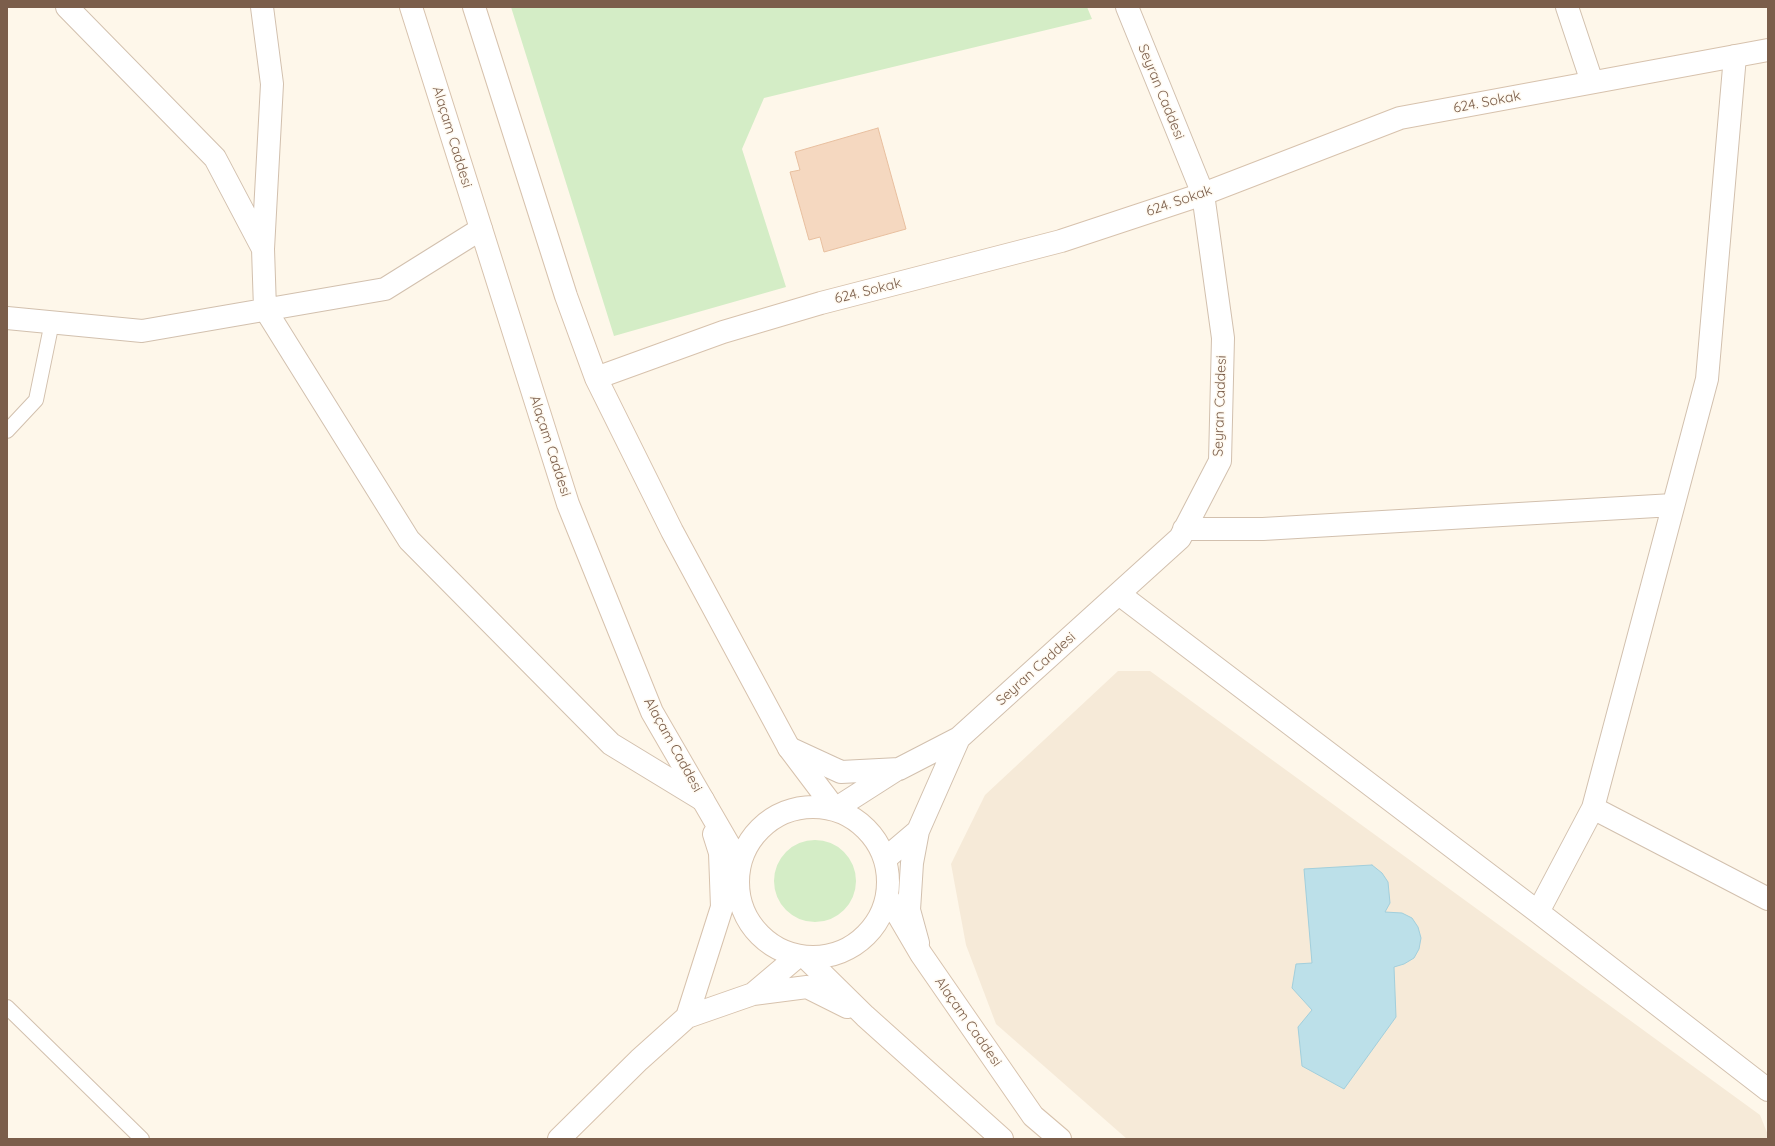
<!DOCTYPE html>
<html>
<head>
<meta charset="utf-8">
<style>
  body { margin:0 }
  #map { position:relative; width:1775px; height:1146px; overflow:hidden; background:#fef7ea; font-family:Quicksand,sans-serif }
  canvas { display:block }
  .frame { position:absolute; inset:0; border:8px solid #7b5e4b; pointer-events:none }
</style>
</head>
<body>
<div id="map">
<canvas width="1775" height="1146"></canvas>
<div class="frame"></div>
</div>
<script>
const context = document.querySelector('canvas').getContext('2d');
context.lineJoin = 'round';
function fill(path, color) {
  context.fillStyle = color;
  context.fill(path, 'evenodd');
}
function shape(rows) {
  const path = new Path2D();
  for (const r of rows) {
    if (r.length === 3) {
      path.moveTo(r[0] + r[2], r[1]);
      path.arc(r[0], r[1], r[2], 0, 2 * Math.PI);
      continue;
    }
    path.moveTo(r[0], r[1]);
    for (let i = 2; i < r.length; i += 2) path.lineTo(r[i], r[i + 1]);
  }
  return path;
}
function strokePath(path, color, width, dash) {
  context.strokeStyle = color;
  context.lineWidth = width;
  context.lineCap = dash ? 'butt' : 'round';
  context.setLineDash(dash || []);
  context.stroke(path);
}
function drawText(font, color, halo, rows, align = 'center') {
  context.font = font + ' Quicksand,sans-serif';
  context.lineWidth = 3;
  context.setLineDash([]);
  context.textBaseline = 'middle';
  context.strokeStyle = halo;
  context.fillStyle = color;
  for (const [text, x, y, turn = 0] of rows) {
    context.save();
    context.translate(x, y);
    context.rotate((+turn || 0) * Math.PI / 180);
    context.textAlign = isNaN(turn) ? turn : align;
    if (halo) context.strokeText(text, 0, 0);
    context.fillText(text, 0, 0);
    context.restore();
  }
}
fill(shape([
  [1118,671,1150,671,1760,1115,1768,1135,1768,1139,1127,1139,996,1024,966,945,951,864,985,795]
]), '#f6ead8');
fill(shape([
  [511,7,1087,7,1092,19,764,98,742,149,786,287,614,336],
  [815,881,41]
]), '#d4edc6');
const water = shape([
  [1372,865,1382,873,1388,882,1390,903,1385,912,1402,913,1412,918,1418,927,1421,938,1419,949,1414,958,1404,964,1394,967,1396,1017,1344,1089,1302,1066,1298,1027,1312,1010,1292,988,1296,964,1312,963,1304,869,1372,865]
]);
fill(water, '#bce0e9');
strokePath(water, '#a2cfdc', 1);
const building = shape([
  [878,128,906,229,824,252,820,237,809,240,790,172,800,170,795,152,878,128]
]);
fill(building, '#f5d8c0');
strokePath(building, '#e8bf9f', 1);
const lane = shape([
  [7,431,36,400,52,322],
  [7,1007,142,1139]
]);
const street = shape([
  [67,7,215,158,263,249,265,309,409,540,611,744,703,800],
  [262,7,272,84,263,249],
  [1567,7,1592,82],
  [1735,56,1707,379,1593,808,1768,899],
  [7,318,142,331,385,289,481,229],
  [1184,529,1263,529,1673,505],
  [1119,594,1538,912,1768,1090],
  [789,748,841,772,899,769,959,738,1180,538,1220,461,1223,338,1203,194,1127,7],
  [835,809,896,770],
  [885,859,918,831],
  [1538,912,1593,808],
  [918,943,909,910,912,863,918,831,959,738]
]);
const secondary = shape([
  [411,7,568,504,652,712,740,864],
  [474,7,566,296,596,378,672,531,789,748,835,809],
  [596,378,723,332,821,303,1061,241,1203,194,1400,118,1768,50],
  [813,882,75],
  [887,896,921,954,1033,1116,1060,1139],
  [805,957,865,1016,1002,1139],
  [753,994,798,956],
  [687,1017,753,994,807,987,847,1007],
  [559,1139,639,1060,687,1017,722,907,720,853,714,834]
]);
strokePath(lane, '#d2c0ae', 16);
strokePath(street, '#d2c0ae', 24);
strokePath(secondary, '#d7c2ad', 24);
strokePath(lane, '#fff', 14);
strokePath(street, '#fff', 22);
strokePath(secondary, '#fff', 22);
drawText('14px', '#7b5e4b', '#fffaf1', [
  ["Seyran Caddesi",1161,92,68],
  ["624. Sokak",1487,102,-11],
  ["Alaçam Caddesi",452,137,73],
  ["624. Sokak",1179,201,-19],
  ["624. Sokak",868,291,-14],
  ["Seyran Caddesi",1220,406,-88],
  ["Alaçam Caddesi",550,446,72],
  ["Seyran Caddesi",1036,669,-42],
  ["Alaçam Caddesi",673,745,61],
  ["Alaçam Caddesi",968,1022,55]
]);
</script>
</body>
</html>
